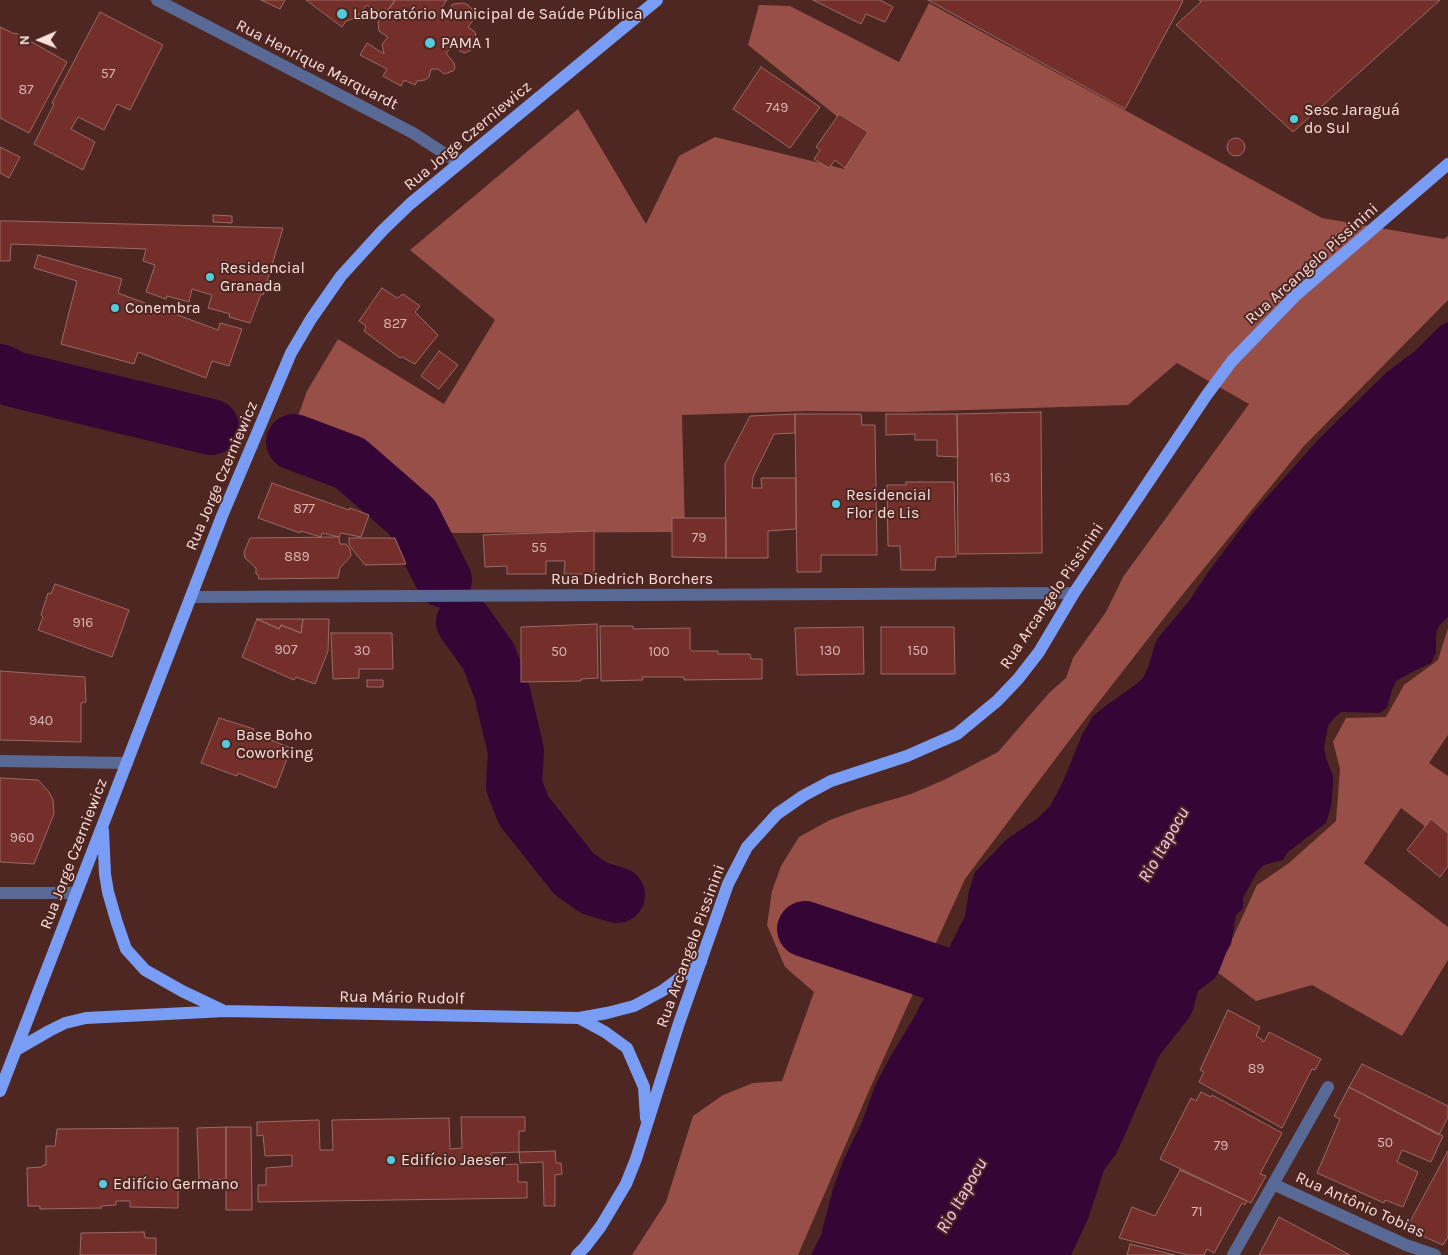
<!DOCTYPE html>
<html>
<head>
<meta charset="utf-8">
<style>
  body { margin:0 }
  #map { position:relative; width:1448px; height:1255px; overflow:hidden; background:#4e2622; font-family:Karla,sans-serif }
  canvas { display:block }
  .north { position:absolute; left:15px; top:15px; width:50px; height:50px; -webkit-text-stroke:4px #4e2622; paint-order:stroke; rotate:269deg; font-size:14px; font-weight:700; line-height:20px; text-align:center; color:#fadfdb }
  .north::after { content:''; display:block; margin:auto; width:18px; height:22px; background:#fadfdb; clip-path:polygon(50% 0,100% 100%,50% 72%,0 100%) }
</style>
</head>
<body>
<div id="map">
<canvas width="1448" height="1255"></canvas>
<div class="north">N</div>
</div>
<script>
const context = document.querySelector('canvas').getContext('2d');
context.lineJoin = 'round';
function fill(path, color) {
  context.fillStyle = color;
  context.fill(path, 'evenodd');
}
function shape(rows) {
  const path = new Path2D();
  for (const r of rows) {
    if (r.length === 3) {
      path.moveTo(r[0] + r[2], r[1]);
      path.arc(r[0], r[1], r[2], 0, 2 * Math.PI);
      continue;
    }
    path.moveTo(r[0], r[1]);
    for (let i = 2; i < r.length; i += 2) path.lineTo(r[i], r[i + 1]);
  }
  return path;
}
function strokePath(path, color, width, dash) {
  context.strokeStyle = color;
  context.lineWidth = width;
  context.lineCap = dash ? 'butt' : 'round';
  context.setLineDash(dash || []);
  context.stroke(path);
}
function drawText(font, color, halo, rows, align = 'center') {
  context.font = font + ' Karla,sans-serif';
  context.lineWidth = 4;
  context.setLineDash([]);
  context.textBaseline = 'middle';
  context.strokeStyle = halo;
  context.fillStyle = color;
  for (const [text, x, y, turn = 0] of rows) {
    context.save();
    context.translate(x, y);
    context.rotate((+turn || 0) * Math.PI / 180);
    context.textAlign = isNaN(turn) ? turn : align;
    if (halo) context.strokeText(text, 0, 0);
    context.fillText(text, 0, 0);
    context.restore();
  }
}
fill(shape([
  [929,3,1322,218,1444,239,1448,236,1448,300,1303,447,1179,599,1084,721,965,879,872,1084,798,1255,632,1255,666,1202,693,1116,723,1095,753,1083,782,1081,814,992,785,967,767,925,772,891,781,866,799,837,830,820,860,809,911,794,944,780,998,752,1049,693,1066,678,1073,658,1106,612,1123,577,1249,404,1177,363,1128,405,902,412,808,411,682,415,685,532,443,533,442,571,408,570,397,536,358,487,282,460,307,391,338,339,444,404,495,320,410,250,578,109,646,224,679,156,715,137,844,169,867,134,839,118,748,45,759,5,790,6,899,62],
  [1448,628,1448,735,1429,763,1448,776,1448,844,1401,808,1364,863,1448,927,1448,960,1402,1036,1312,985,1256,1001,1217,972,1257,885,1289,863,1336,821,1340,769,1333,742,1346,718,1386,717,1404,685,1438,660]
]), '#984f48');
fill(shape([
  [1448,322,1448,617,1439,626,1436,634,1436,653,1431,663,1414,671,1396,681,1392,690,1387,708,1379,713,1341,712,1334,718,1328,726,1324,748,1326,758,1333,776,1333,785,1331,806,1326,823,1288,852,1283,860,1264,865,1257,872,1243,898,1243,908,1236,915,1231,944,1226,953,1219,971,1214,979,1198,991,1193,1010,1189,1018,1159,1056,1124,1137,1116,1154,1104,1170,1088,1219,1071,1255,811,1255,821,1235,833,1189,843,1161,862,1122,875,1086,889,1059,916,1014,965,916,969,891,975,872,1007,839,1038,818,1050,806,1062,784,1082,735,1093,716,1108,704,1134,686,1143,678,1148,668,1155,644,1158,638,1189,601,1209,571,1252,514,1316,442,1341,417,1387,372,1415,351,1440,326]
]), '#350536');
strokePath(shape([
  [0,372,13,379,211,427],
  [294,442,350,463,412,517,444,580],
  [464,622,489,657,502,692,516,751,514,786,524,811,574,874,594,888,617,895],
  [805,929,937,973]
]), '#350536', 56);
const building = shape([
  [261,0,285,0,280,9,261,0],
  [306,0,394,0,394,2,388,10,375,11,367,5,356,18,346,21,342,27,306,0],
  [394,0,447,0,442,7,447,12,453,4,464,3,468,5,472,9,474,14,473,20,468,27,475,32,476,37,474,46,471,50,465,53,460,51,454,45,446,53,454,63,455,68,453,71,444,74,438,69,431,69,429,77,425,80,417,81,415,85,404,80,401,86,383,76,387,69,360,55,367,43,384,54,382,44,388,37,379,31,378,22,394,2,394,0],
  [813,0,880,0,893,7,885,22,866,14,861,24,813,0],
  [928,0,1182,0,1183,1,1125,109,928,0],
  [1199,0,1440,0,1293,132,1176,25,1201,2,1199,0],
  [100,12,163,45,130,110,117,104,104,130,78,117,71,129,95,142,83,170,34,144,54,104,52,103,100,12],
  [0,27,15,34,16,33,67,62,29,133,0,118,0,27],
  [761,67,820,107,790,148,733,109,761,67],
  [839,114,868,132,845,168,835,160,829,168,814,159,820,150,816,147,839,114],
  [1236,147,9],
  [0,147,20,157,9,178,0,173,0,147],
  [213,215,232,216,232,223,213,222,213,215],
  [0,221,12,221,283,228,263,295,261,294,250,323,229,317,230,314,208,308,212,295,192,289,189,302,167,296,166,299,146,292,155,265,143,261,146,249,11,244,10,261,0,261,0,221],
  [38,255,122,279,118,293,218,330,220,323,242,329,229,366,212,361,206,378,138,352,134,364,61,344,77,281,34,268,38,255],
  [382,288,397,298,403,294,420,306,415,312,438,335,415,364,402,357,400,358,364,331,366,326,359,321,382,288],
  [439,351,458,365,439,389,421,376,439,351],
  [1041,412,1042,553,958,554,957,414,1041,412],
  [795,414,795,433,774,434,753,477,752,488,762,488,761,478,796,478,796,529,768,531,768,558,726,558,725,464,750,416,795,414],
  [795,414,861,414,862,425,875,425,877,555,821,555,821,572,797,572,795,414],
  [886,414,957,414,958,457,937,456,937,440,915,440,915,434,886,435,886,414],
  [906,482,954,482,956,557,936,557,935,570,901,570,900,546,888,546,887,485,906,485,906,482],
  [272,483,349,510,350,508,369,515,361,537,341,533,339,537,322,533,321,537,301,531,300,533,258,518,272,483],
  [672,518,726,518,726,558,672,557,672,518],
  [594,531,594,574,564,574,565,561,546,561,546,574,507,574,507,566,485,567,483,535,594,531],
  [339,537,340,544,346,544,350,549,351,556,340,568,338,578,259,579,258,575,256,574,256,568,245,558,244,552,250,538,339,537],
  [349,538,395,538,406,564,365,565,349,545,349,538],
  [55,584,129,610,112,657,38,630,43,617,41,615,48,593,51,594,55,584],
  [257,619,279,629,281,625,301,633,303,619,329,619,328,651,315,684,296,677,294,680,242,657,257,619],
  [257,619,303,619,301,633,281,625,279,629,257,619],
  [597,624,598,678,581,679,581,681,521,682,521,627,597,624],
  [600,626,633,626,633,629,690,628,690,649,692,651,718,651,718,654,750,654,751,659,762,659,762,679,684,680,684,677,642,677,643,680,601,681,600,626],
  [863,627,864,674,797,675,795,628,863,627],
  [881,627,954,627,955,674,881,674,881,627],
  [331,633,392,633,393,669,359,669,359,678,333,679,331,633],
  [0,671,85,677,86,702,81,703,81,742,0,740,0,671],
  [367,680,383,680,383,687,367,687,367,680],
  [219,718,254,729,253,733,291,748,276,788,238,773,237,776,201,763,219,718],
  [0,778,38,780,49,792,53,800,54,814,34,864,0,862,0,778],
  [1431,819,1448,833,1448,866,1440,877,1407,850,1431,819],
  [1228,1010,1260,1027,1256,1036,1263,1040,1262,1041,1264,1042,1269,1032,1321,1059,1315,1070,1312,1069,1282,1128,1199,1082,1204,1072,1200,1070,1228,1010],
  [1362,1064,1448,1106,1448,1117,1439,1135,1349,1087,1362,1064],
  [1349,1087,1443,1136,1431,1162,1402,1150,1397,1162,1418,1172,1403,1207,1385,1200,1384,1203,1317,1173,1340,1119,1334,1116,1349,1087],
  [1201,1092,1211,1097,1212,1095,1282,1133,1260,1174,1266,1176,1251,1203,1160,1159,1191,1098,1196,1101,1201,1092],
  [461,1117,525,1117,525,1131,519,1131,519,1152,491,1153,491,1165,518,1164,518,1182,527,1182,527,1198,258,1202,258,1185,266,1185,266,1168,292,1166,292,1155,265,1156,263,1135,257,1136,257,1122,319,1120,320,1150,333,1150,332,1120,449,1118,450,1149,462,1148,461,1117],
  [226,1127,251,1127,252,1210,226,1210,226,1127],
  [226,1127,226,1179,199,1180,197,1128,226,1127],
  [178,1128,178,1208,130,1207,130,1201,116,1201,116,1205,101,1206,102,1208,40,1209,40,1206,28,1206,27,1168,42,1167,43,1165,46,1165,46,1146,55,1146,57,1129,178,1128],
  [555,1151,556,1163,561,1163,562,1174,555,1175,555,1206,544,1206,543,1162,520,1163,519,1152,555,1151],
  [1448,1151,1448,1237,1443,1245,1406,1229,1448,1151],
  [1180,1170,1247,1201,1245,1205,1242,1203,1214,1253,1207,1249,1204,1255,1188,1255,1119,1238,1132,1207,1155,1216,1180,1170],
  [1279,1217,1350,1255,1259,1255,1279,1217],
  [144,1232,145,1238,156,1238,156,1255,80,1255,81,1233,144,1232],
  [1130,1244,1175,1255,1127,1255,1130,1244]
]);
fill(building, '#742f2a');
strokePath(building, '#9a6b66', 1);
strokePath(shape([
  [157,0,413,133,459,163],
  [191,597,1074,593],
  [0,761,127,763],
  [0,893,76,893],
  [1273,1184,1406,1245,1435,1255],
  [1233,1255,1328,1087]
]), '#576994', 12);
strokePath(shape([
  [103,830,105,874,108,892,117,923,126,949,145,970,182,991,222,1010],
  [579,1018,605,1032,627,1048,644,1087,646,1118],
  [16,1050,49,1031,65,1023,86,1018,167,1014,225,1011,579,1018,607,1013,634,1006,662,991,701,962],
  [0,1091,222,516,291,353,311,319,341,276,383,230,410,204,657,0],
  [577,1255,585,1247,601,1226,626,1184,636,1159,679,1023,728,884,747,847,777,814,803,796,831,781,907,756,957,734,997,701,1018,679,1039,652,1074,593,1206,396,1232,361,1295,296,1448,164]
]), '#799cf4', 12);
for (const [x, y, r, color] of [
  [342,14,6,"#53cbda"],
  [430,43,6,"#53cbda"],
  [1294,119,5,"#53cbda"],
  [210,277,5,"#53cbda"],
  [115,308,5,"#53cbda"],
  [836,504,5,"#53cbda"],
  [226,744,5,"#53cbda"],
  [391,1160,5,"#53cbda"],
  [103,1184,5,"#53cbda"]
]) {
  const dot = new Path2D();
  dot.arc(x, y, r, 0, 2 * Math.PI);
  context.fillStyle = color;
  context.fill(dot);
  strokePath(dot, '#4e2622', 2);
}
drawText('14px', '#d8b3af', null, [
  ["57",108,74],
  ["87",26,90],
  ["749",777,108],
  ["827",395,324],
  ["163",1000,478],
  ["877",304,509],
  ["79",699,538],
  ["55",539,548],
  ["889",297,557],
  ["916",83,623],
  ["907",286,650],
  ["30",362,651],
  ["130",830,651],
  ["150",918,651],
  ["50",559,652],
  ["100",659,652],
  ["940",41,721],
  ["960",22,838],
  ["89",1256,1069],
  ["50",1385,1143],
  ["79",1221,1146],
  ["71",1197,1212]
]);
drawText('16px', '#fadfdb', '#4e2622', [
  ["Laboratório Municipal de Saúde Pública",353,14],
  ["PAMA 1",441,43],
  ["Sesc Jaraguá",1304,110],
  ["do Sul",1304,128],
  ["Residencial",220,268],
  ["Granada",220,286],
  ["Conembra",125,308],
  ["Residencial",846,495],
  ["Flor de Lis",846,513],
  ["Base Boho",236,735],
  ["Coworking",236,753],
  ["Edifício Jaeser",401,1160],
  ["Edifício Germano",113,1184]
], 'left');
drawText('16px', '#fadfdb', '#4e2622', [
  ["Rua Henrique Marquardt",317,65,27],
  ["Rua Jorge Czerniewicz",468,136,-40],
  ["Rua Arcangelo Pissinini",1312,264,-42],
  ["Rua Jorge Czerniewicz",222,476,-67],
  ["Rua Diedrich Borchers",632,579],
  ["Rua Arcangelo Pissinini",1052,596,-56],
  ["Rua Jorge Czerniewicz",74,854,-69],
  ["Rua Arcangelo Pissinini",691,946,-70],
  ["Rua Mário Rudolf",402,998,1],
  ["Rua Antônio Tobias",1360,1205,24]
]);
drawText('italic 18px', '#f7c9f6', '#4e2622', [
  ["Rio Itapocu",1164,845,-60],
  ["Rio Itapocu",962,1196,-60]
]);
</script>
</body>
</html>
